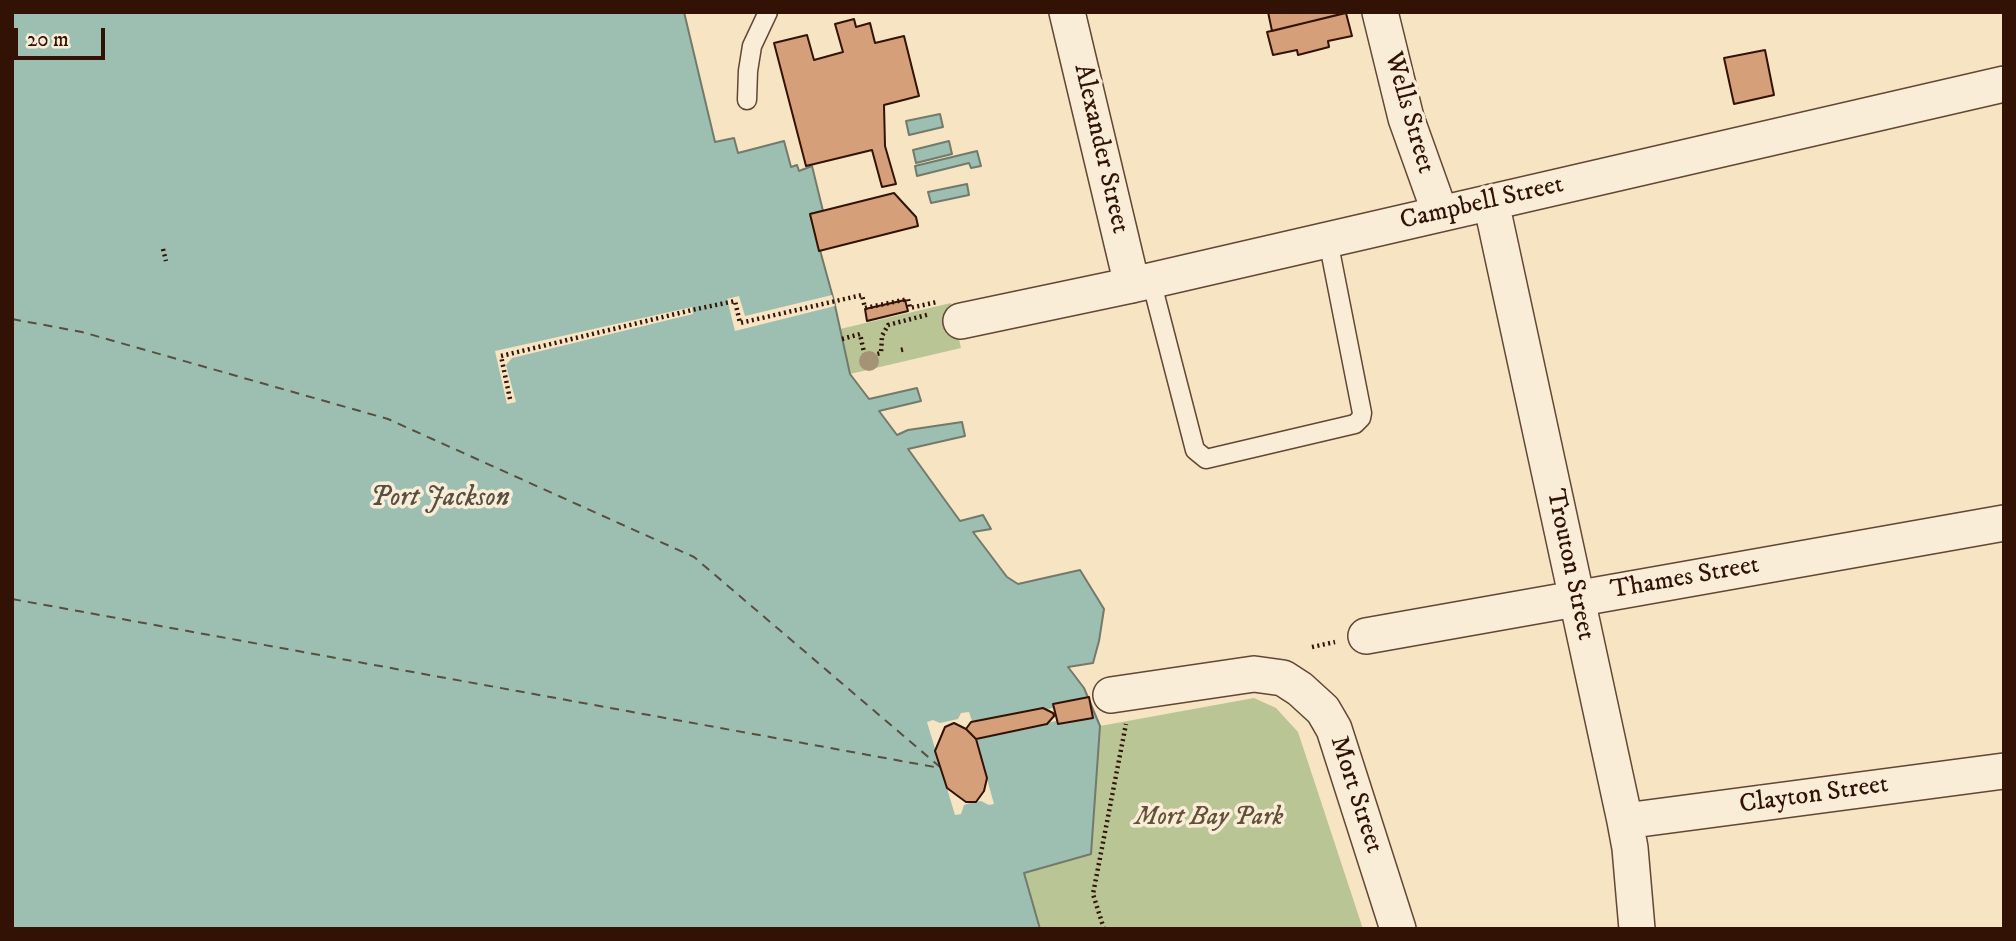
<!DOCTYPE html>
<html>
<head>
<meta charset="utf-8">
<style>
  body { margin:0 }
  #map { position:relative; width:2016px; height:941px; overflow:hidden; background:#f6e4c3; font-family:"IM FELL DW Pica",serif }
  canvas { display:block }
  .frame { position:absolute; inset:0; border:14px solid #321204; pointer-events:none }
  .scale { position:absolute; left:14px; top:28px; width:91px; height:32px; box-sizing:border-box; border:4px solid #321204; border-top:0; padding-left:9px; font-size:21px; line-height:24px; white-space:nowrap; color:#321204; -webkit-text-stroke:5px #f9edd8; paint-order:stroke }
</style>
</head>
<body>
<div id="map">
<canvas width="2016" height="941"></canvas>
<div class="frame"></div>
<div class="scale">20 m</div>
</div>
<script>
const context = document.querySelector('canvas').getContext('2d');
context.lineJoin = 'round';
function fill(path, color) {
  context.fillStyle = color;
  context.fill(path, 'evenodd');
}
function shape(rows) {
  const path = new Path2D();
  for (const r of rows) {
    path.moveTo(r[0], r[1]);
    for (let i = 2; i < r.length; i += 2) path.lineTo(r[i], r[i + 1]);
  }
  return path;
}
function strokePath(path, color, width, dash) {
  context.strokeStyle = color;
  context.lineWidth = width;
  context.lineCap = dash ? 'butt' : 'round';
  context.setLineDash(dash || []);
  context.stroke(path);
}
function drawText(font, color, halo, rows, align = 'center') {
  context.font = font + ' "IM FELL DW Pica",serif';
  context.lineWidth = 7;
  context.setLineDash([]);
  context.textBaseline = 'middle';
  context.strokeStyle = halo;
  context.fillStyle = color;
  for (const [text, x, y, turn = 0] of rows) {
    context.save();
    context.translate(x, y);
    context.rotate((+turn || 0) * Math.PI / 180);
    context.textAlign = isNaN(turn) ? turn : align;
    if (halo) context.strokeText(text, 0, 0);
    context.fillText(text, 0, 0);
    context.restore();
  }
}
fill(shape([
  [951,303,961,348,850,374,840,329],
  [1254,698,1276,708,1298,732,1363,929,1040,929,1024,873,1091,854,1100,726]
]), '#bac596');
const water = shape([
  [12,12,684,12,715,142,734,138,738,153,784,141,791,167,797,165,799,171,812,166,823,211,810,214,834,301,850,374,869,399,917,388,921,401,879,411,897,435,908,430,962,422,965,436,908,449,960,521,983,515,991,529,973,532,1007,577,1018,584,1080,570,1104,609,1099,641,1093,663,1068,667,1084,688,1100,726,1091,854,1024,873,1040,929,16,929,12,927,12,12],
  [940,114,943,127,909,135,906,121,940,114],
  [949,141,952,154,916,163,913,150,949,141],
  [977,151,981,166,971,168,969,163,917,176,915,166,977,151],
  [967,184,969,195,931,203,928,192,967,184]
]);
fill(water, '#9dbfb1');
strokePath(water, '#727a6c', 2);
fill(shape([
  [832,295,835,306,735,331,727,299,739,296,745,316],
  [692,307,693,314,512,358,506,365,516,402,507,404,495,351],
  [1089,697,1093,718,1058,724,1056,721,976,739,994,804,989,805,981,801,970,803,964,805,961,814,955,815,927,722,933,720,940,723,958,719,961,713,969,712,972,721,1048,709,1054,708,1053,704]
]), '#f6e4c3');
strokePath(shape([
  [12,319,82,332,388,419,694,557,940,767],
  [12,599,940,768]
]), '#574f41', 2, [9, 7]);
const building = shape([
  [1268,12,1341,12,1341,14,1272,31,1268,12],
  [1346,13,1352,36,1328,41,1329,47,1298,55,1297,50,1273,55,1267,32,1346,13],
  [854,19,856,27,870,23,875,43,904,36,919,96,884,105,885,146,896,184,882,187,872,150,806,166,774,43,807,35,814,60,843,52,835,24,854,19],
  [1765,50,1774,95,1734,104,1724,58,1765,50],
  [894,193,916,217,918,226,819,251,810,214,894,193],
  [905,300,908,311,867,321,865,309,905,300],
  [1089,697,1093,718,1058,724,1053,704,1089,697],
  [1043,708,1053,713,1054,716,1047,724,976,739,966,729,971,722,1043,708],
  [954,723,966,729,976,739,987,778,984,791,976,802,966,802,947,788,935,751,945,727,954,723]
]);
fill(building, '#d59f7a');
strokePath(building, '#321204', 2);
const lane = shape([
  [747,100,748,71,752,46,768,12],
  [1151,280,1195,450,1206,459,1355,424,1361,418,1362,413,1328,240]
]);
const street = shape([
  [1067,12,1132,285],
  [1380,12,1406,118,1440,213],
  [1491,202,1625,821,1630,848,1637,929],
  [961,321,1132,285,2004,84],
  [1366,636,2004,523],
  [1111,695,1254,674,1283,678,1300,689,1323,710,1334,729,1398,929],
  [1625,821,2004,771]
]);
strokePath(lane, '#634634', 21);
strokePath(street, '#634634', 38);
strokePath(shape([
  [163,249,166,261],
  [842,339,860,334,865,357,881,353,882,336,888,325,930,314],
  [901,350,905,349],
  [510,399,501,356,692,310,735,301,740,323,862,295,865,308,908,299,910,308,937,302],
  [1312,647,1335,642],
  [1104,929,1093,894,1126,724]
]), '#321204', 4.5, [2, 3.5]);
strokePath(lane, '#f9edd8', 18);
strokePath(street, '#f9edd8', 35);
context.fillStyle = '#a59376';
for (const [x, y] of [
  [869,361]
]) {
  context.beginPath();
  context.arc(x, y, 10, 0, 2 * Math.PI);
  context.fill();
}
drawText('26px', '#321204', '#f9edd8', [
  ["Wells Street",1408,113,74],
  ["Alexander Street",1100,149,77],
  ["Campbell Street",1482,204,-13],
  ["Trouton Street",1569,565,78],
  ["Thames Street",1685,579,-10],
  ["Mort Street",1355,795,72],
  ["Clayton Street",1814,796,-8]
]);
drawText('italic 26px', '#625137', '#f9edd8', [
  ["Mort Bay Park",1209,819]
]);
drawText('italic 28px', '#574f41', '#f9edd8', [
  ["Port Jackson",440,499]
]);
</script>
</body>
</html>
